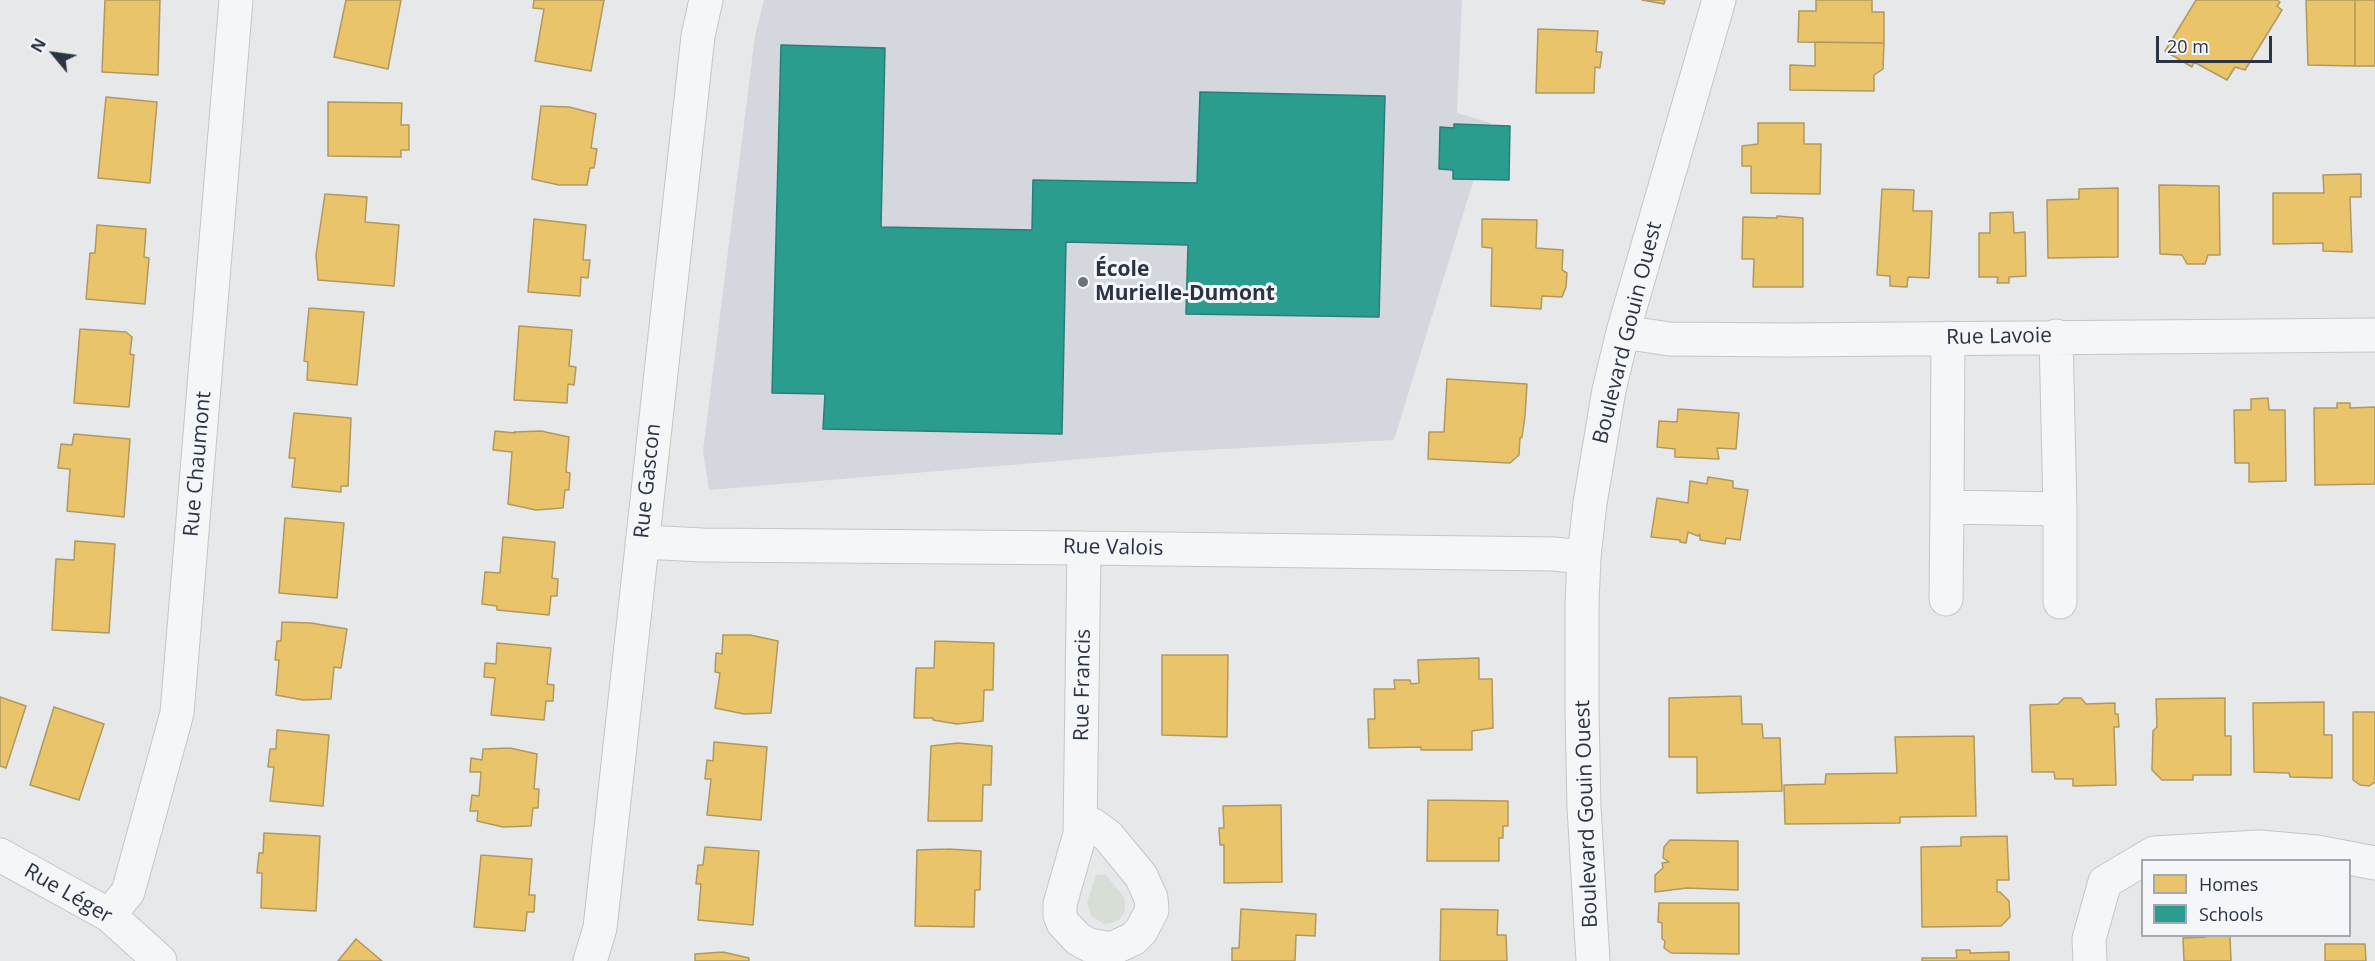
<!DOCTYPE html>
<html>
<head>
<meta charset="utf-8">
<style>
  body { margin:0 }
  #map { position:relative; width:2375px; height:961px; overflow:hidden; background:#e6e8ea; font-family:"Open Sans",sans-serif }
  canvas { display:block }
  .legend { position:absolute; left:2141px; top:859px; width:210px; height:78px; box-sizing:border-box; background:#f4f6f9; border:2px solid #a4a8b1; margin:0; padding:8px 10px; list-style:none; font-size:18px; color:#2b3445 }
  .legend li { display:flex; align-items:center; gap:12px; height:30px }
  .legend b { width:30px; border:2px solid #a4a8b1 }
  .north { position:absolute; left:24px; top:24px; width:60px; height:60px; -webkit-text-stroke:4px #f4f6f9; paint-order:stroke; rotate:299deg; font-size:16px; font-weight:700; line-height:24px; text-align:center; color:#2b3445 }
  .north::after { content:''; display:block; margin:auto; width:21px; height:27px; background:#2b3445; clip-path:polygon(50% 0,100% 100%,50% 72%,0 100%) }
  .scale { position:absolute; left:2156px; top:36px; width:116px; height:27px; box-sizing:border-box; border:3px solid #2b3445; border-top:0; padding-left:8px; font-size:18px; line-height:21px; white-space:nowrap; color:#2b3445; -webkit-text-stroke:4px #f4f6f9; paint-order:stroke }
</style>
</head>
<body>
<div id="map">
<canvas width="2375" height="961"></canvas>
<ul class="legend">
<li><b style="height:16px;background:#e9c46a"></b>Homes</li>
<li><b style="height:16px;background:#2a9d8f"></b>Schools</li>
</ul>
<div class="north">N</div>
<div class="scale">20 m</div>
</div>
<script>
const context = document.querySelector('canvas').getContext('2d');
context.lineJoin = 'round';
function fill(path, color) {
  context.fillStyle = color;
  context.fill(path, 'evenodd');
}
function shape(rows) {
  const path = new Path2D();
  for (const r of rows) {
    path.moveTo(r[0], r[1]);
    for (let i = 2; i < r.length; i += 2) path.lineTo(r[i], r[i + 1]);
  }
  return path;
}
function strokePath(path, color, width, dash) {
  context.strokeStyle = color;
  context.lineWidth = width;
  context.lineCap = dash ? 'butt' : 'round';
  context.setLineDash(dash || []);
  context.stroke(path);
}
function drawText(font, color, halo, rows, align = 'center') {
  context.font = font + ' "Open Sans",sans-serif';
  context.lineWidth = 6;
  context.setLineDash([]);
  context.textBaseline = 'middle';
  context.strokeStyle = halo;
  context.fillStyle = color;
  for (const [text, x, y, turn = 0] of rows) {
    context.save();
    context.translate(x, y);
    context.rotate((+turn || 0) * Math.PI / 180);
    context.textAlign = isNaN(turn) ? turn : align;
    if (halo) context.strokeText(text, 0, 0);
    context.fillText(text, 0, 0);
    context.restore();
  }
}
fill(shape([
  [764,0,1462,0,1457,113,1491,123,1394,440,1167,452,709,490,703,451,755,36]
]), '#d4d7dd');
fill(shape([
  [1105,874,1124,897,1125,904,1125,911,1120,919,1112,923,1104,924,1091,916,1087,903,1096,875]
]), '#d6ded6');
const homes = shape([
  [105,0,160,0,158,75,102,72,105,0],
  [346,0,401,0,388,69,334,57,346,0],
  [534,0,604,0,591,71,535,61,544,9,533,8,534,0],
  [1642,0,1665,0,1664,4,1642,0],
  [1816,0,1872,0,1872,12,1884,12,1884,43,1798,42,1799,11,1816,11,1816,0],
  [2196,0,2277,0,2280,2,2277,6,2282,10,2245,70,2235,67,2227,80,2194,62,2192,67,2165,51,2196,0],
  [2306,0,2355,0,2355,66,2308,65,2306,0],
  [2355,0,2375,0,2375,66,2355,66,2355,0],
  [1538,29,1598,31,1596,52,1602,52,1600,68,1595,67,1594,93,1536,93,1538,29],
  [1815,42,1884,43,1883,69,1874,75,1874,91,1790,90,1790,65,1815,66,1815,42],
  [106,97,157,102,150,183,98,178,106,97],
  [328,102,402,103,401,125,409,125,409,150,401,150,401,157,328,156,328,102],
  [541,106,569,107,596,114,591,148,597,149,594,168,590,168,587,185,559,185,532,179,541,106],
  [1758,123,1804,123,1804,144,1821,144,1820,194,1751,193,1751,166,1742,166,1742,146,1758,144,1758,123],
  [2361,174,2361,197,2350,197,2352,252,2323,251,2323,243,2273,244,2273,193,2324,193,2323,175,2361,174],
  [2159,185,2219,186,2220,255,2208,255,2205,264,2187,264,2182,255,2160,254,2159,185],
  [2118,188,2118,257,2048,258,2047,200,2079,199,2079,189,2118,188],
  [1882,189,1914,190,1913,211,1932,211,1929,278,1908,277,1907,287,1890,286,1890,276,1877,275,1882,189],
  [325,194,367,197,365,222,399,225,394,286,318,280,316,255,325,194],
  [2013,212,2014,233,2025,232,2026,276,2009,277,2009,283,1997,283,1998,277,1979,277,1979,233,1990,233,1990,213,2013,212],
  [1777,216,1803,218,1803,287,1753,287,1754,259,1742,259,1743,217,1777,218,1777,216],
  [534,219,586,225,583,260,590,260,588,278,581,277,580,296,528,292,534,219],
  [1482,219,1537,220,1536,248,1563,250,1562,270,1567,273,1566,287,1562,297,1542,296,1541,309,1491,306,1492,248,1482,247,1482,219],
  [97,225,146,229,144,257,149,258,145,304,86,299,90,253,95,253,97,225],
  [309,308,364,312,357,385,307,380,308,362,304,361,309,308],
  [519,326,572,330,569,366,576,367,574,385,568,384,567,403,514,400,519,326],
  [80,329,126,332,132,337,130,354,134,355,129,407,74,403,80,329],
  [1447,379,1527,384,1525,416,1522,437,1520,438,1519,455,1510,463,1428,459,1429,432,1444,432,1447,379],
  [2268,398,2269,410,2285,410,2286,481,2249,482,2249,463,2235,463,2234,410,2251,410,2251,399,2268,398],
  [2337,403,2350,403,2350,408,2375,407,2375,484,2315,485,2314,408,2337,408,2337,403],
  [1678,409,1739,413,1736,449,1717,448,1719,459,1675,457,1675,449,1657,447,1659,421,1677,422,1678,409],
  [294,413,351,418,348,486,341,486,341,492,292,487,295,458,289,458,294,413],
  [495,431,515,433,514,432,541,431,569,437,566,472,570,473,569,490,565,490,563,508,536,510,508,504,512,452,493,450,495,431],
  [74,434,130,439,124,517,67,511,70,469,58,468,61,444,72,445,74,434],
  [1708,477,1733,481,1733,488,1748,490,1740,540,1726,538,1725,544,1700,540,1700,534,1698,536,1688,532,1686,543,1680,542,1680,540,1651,537,1657,498,1688,503,1690,481,1707,484,1708,477],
  [285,518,344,523,337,598,279,593,285,518],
  [503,537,555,542,552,578,558,579,557,596,551,596,549,615,497,610,497,606,482,604,485,572,500,573,503,537],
  [75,541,115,544,109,633,52,630,56,559,74,560,75,541],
  [282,622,311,623,347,629,341,668,334,667,331,699,303,700,276,695,279,660,275,660,277,641,281,641,282,622],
  [723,635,750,635,778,641,771,713,744,714,715,708,720,673,715,672,716,653,722,654,723,635],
  [935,641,994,643,993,690,984,690,983,721,957,724,933,720,933,718,914,718,916,668,934,668,935,641],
  [497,643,551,648,547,684,554,685,553,701,546,701,544,720,491,715,495,678,484,677,485,663,496,664,497,643],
  [1162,655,1228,655,1227,737,1162,735,1162,655],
  [1479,658,1479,679,1492,679,1493,728,1472,731,1472,750,1421,750,1421,747,1369,748,1368,719,1375,719,1374,689,1395,689,1394,680,1410,680,1411,684,1419,683,1418,660,1479,658],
  [1741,696,1742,724,1762,724,1763,738,1780,738,1782,791,1697,793,1697,757,1669,757,1669,698,1741,696],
  [0,697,26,706,6,768,0,766,0,697],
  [2064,698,2081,698,2086,704,2115,703,2115,714,2118,714,2119,727,2114,727,2116,785,2073,786,2073,779,2055,779,2054,772,2032,772,2030,705,2058,704,2064,698],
  [2225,698,2225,736,2231,736,2231,775,2193,775,2193,780,2162,780,2152,770,2153,731,2157,727,2156,699,2225,698],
  [2324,702,2324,735,2332,735,2332,778,2290,777,2289,773,2254,772,2253,703,2324,702],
  [54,707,104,724,79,800,30,785,54,707],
  [2353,712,2375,712,2375,782,2369,786,2360,785,2353,780,2353,712],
  [277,730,329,735,323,806,270,801,274,767,268,767,270,749,276,749,277,730],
  [1974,736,1976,816,1900,817,1900,823,1785,824,1784,785,1825,784,1826,774,1897,773,1895,737,1974,736],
  [714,742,767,747,761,820,707,815,711,779,705,779,707,760,713,761,714,742],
  [958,743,992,746,991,785,983,785,982,821,928,821,931,746,958,743],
  [510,748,537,754,534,789,539,789,538,808,533,808,531,826,503,827,477,821,478,811,470,811,472,795,479,796,481,772,470,772,471,758,482,760,483,749,510,748],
  [1428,800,1508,801,1508,826,1503,826,1503,838,1499,838,1499,861,1427,861,1428,800],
  [1281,805,1282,882,1224,883,1224,845,1220,845,1219,828,1224,828,1223,806,1281,805],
  [264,833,320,836,316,911,261,908,262,873,257,873,259,853,263,853,264,833],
  [2007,836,2009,880,1997,880,1997,892,2000,892,2009,901,2010,917,2001,926,1922,927,1921,847,1961,846,1961,837,2007,836],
  [1670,840,1738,841,1738,890,1687,888,1655,892,1655,875,1663,868,1662,863,1669,862,1663,858,1664,847,1670,840],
  [705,847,759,851,753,925,698,920,701,884,696,884,698,865,703,865,705,847],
  [948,849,981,851,980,890,975,890,974,927,915,926,917,850,948,849],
  [481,855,532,859,529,895,535,895,534,912,527,912,525,931,474,927,481,855],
  [1659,903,1739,903,1739,954,1671,953,1664,948,1665,941,1662,939,1662,923,1658,922,1659,903],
  [1241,909,1316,914,1315,936,1296,935,1295,961,1232,961,1232,948,1239,948,1241,909],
  [1441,909,1498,910,1497,935,1506,935,1507,961,1440,961,1441,909],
  [2205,936,2230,936,2231,961,2184,961,2183,938,2205,937,2205,936],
  [356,939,382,961,338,961,356,939],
  [2325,944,2365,944,2366,961,2325,961,2325,944],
  [1956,950,1970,950,1970,953,2009,952,2009,961,1922,961,1922,958,1957,958,1956,950],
  [723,952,749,958,749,961,695,961,695,954,723,952]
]);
fill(homes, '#e9c46a');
strokePath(homes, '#b0995f', 1.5);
const schools = shape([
  [781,45,885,48,881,227,1032,230,1033,180,1197,183,1200,92,1385,96,1379,317,1186,314,1188,245,1066,242,1062,434,823,429,825,394,772,393,781,45],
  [1454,124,1510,126,1509,180,1453,179,1453,170,1439,169,1440,127,1454,128,1454,124]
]);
fill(schools, '#2a9d8f');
strokePath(schools, '#2a7e79', 1.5);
const minor = shape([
  [1623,332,1669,339,1787,340,2375,335],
  [1948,338,1947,507,2060,509,2056,336],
  [2060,509,2060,602],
  [642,542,703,545,1084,548,1554,554,1584,557],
  [1946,599,1947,507],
  [1081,822,1093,825,1108,836,1141,876,1151,898,1152,910,1141,931,1133,939,1111,949,1089,945,1078,939,1063,923,1060,915,1060,904,1080,834,1084,548],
  [0,855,109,915,160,961],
  [109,915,128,892,177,713,236,0],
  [590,961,600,928,698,36,706,0],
  [1593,961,1584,807,1582,712,1582,603,1584,557,1590,503,1609,390,1623,332,1719,0],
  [2090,961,2089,939,2105,882,2154,853,2259,847,2317,852,2375,863]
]);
strokePath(minor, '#c4c6c8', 35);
strokePath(minor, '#f5f6f7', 33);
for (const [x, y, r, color] of [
  [1083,282,6,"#6c737f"]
]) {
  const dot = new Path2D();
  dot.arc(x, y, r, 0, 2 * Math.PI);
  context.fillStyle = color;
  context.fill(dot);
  strokePath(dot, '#f4f6f9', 2);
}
drawText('bold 21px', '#2b3445', '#f4f6f9', [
  ["École",1095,270],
  ["Murielle-Dumont",1095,294]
], 'left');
drawText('21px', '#2b3445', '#f4f6f9', [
  ["Boulevard Gouin Ouest",1628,333,-76],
  ["Rue Lavoie",1999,337,-1],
  ["Rue Chaumont",198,464,-85],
  ["Rue Gascon",648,481,-84],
  ["Rue Valois",1113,548,1],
  ["Rue Francis",1083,685,-89],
  ["Boulevard Gouin Ouest",1587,814,-92],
  ["Rue Léger",68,894,30]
]);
</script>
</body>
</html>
